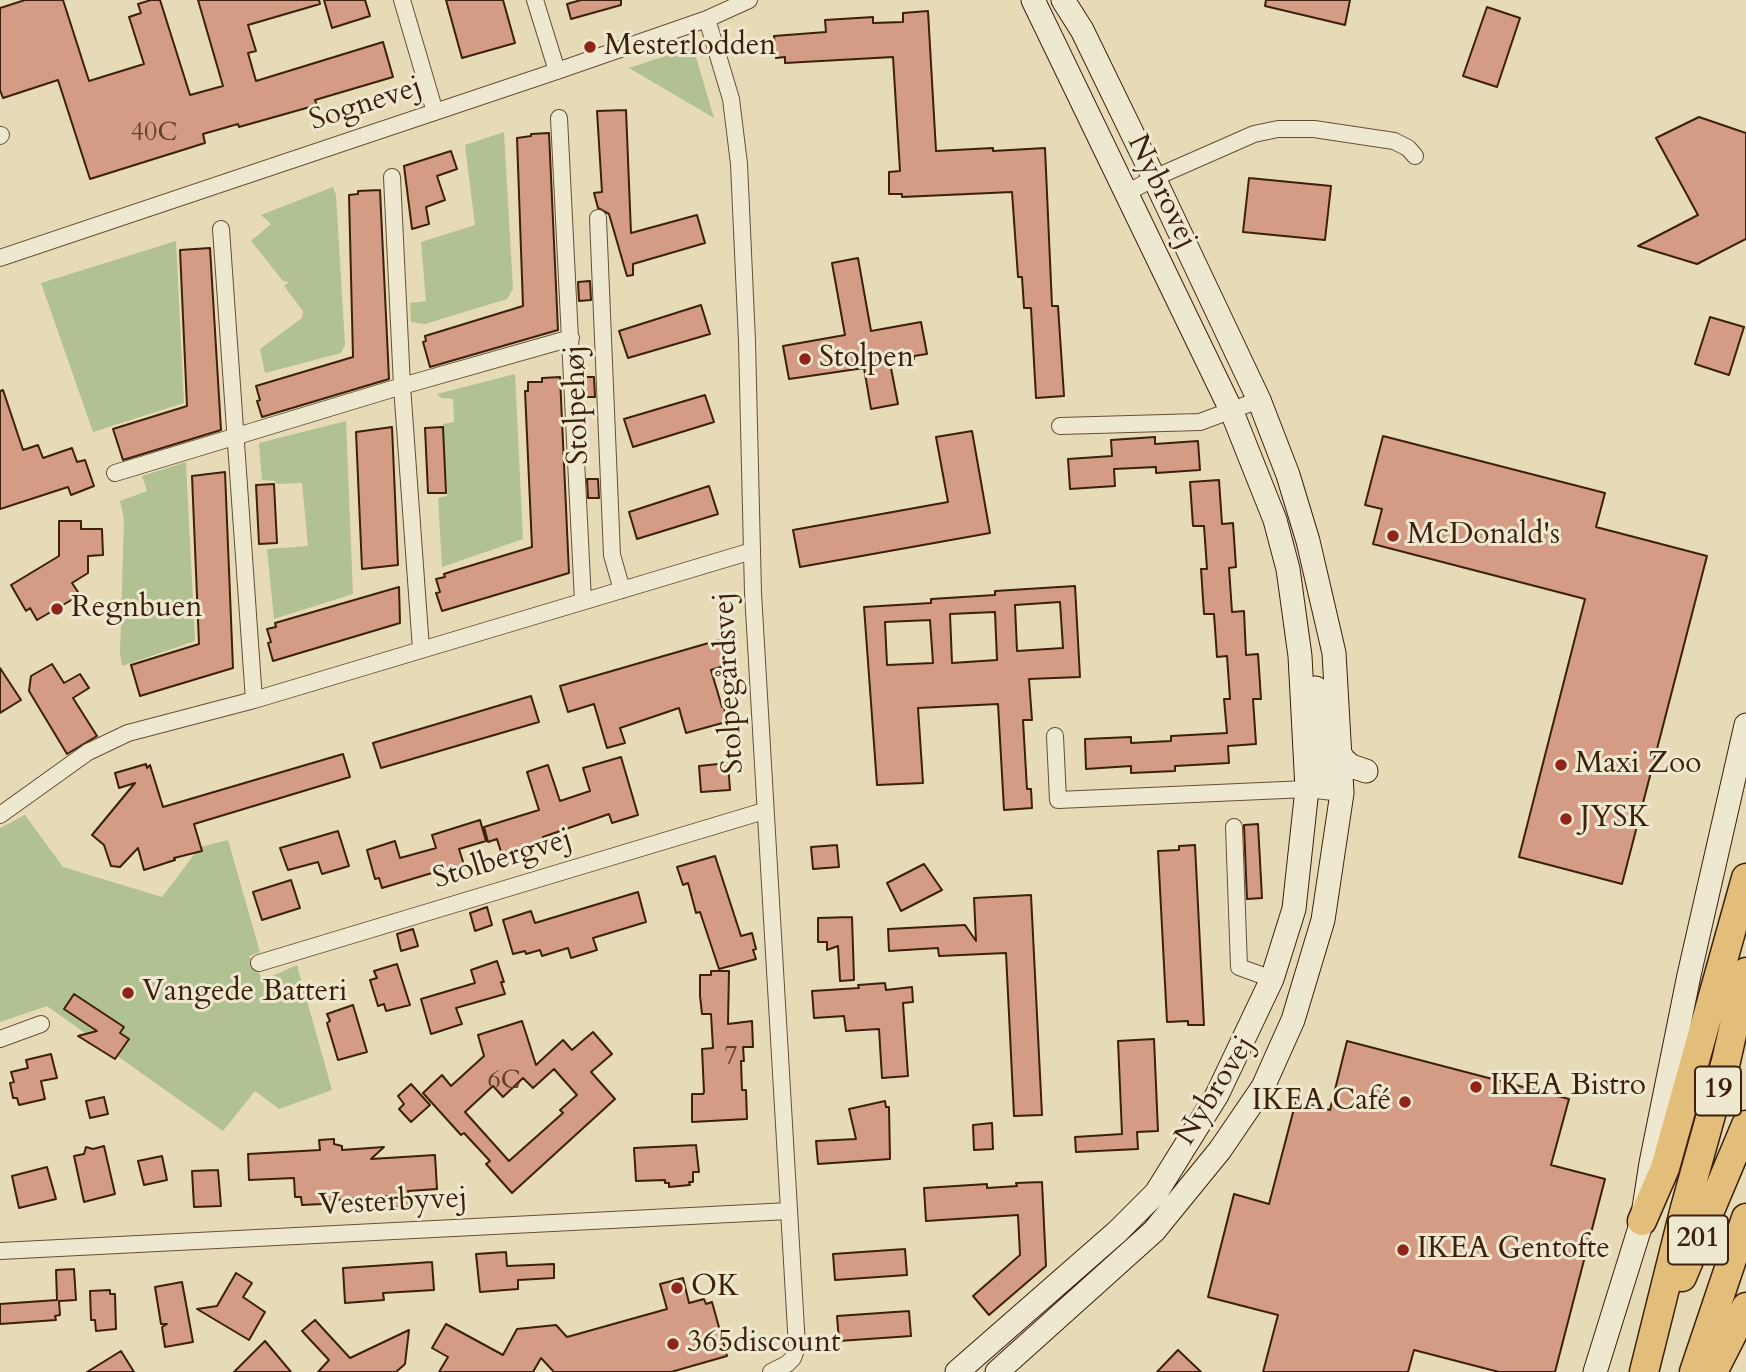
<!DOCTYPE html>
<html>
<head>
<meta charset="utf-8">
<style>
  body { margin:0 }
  canvas { display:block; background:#e6dbb6 }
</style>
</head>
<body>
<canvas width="1746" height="1372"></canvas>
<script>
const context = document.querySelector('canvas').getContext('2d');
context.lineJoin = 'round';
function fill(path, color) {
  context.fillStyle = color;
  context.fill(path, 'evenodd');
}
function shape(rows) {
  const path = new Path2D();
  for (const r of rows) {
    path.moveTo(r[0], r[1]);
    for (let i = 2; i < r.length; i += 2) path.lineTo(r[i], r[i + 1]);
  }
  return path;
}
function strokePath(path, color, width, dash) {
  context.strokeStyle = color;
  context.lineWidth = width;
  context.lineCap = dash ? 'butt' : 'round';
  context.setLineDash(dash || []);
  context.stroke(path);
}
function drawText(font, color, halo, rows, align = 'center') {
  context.font = font + ' Cardo,serif';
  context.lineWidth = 6;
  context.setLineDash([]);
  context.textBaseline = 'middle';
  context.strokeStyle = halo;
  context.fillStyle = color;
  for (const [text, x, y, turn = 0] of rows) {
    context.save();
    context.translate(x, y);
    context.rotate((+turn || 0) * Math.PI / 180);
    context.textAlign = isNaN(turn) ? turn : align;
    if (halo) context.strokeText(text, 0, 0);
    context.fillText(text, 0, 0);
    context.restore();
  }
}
fill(shape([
  [693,47,714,118,629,68],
  [504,132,513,289,507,299,425,324,411,322,410,303,426,301,421,242,475,225,465,145],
  [333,187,336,195,345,345,341,353,265,373,260,349,302,318,303,311,284,286,289,282,283,281,251,241,271,224,261,215],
  [176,241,184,403,93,432,41,283],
  [515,374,523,539,442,567,438,498,447,496,443,424,454,422,453,399,441,398,437,394],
  [346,421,353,594,274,619,267,549,308,546,302,483,276,484,275,481,262,480,259,443],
  [186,462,195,641,122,666,120,653,124,519,120,501,147,491,142,476],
  [25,815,63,867,162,897,200,847,228,840,260,952,249,956,263,980,297,965,332,1090,279,1109,255,1091,223,1131,47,1006,0,1022,0,828]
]), '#b1c191');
const building = shape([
  [25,0,63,0,89,81,144,64,129,17,141,13,138,4,151,0,160,0,190,95,223,86,198,0,319,0,320,4,248,25,256,51,248,53,256,81,383,42,393,77,315,100,317,105,239,127,238,124,203,134,205,143,90,179,58,80,3,98,0,90,0,8,25,0],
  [324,0,365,0,370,16,332,28,324,0],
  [446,0,503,0,515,43,462,58,446,0],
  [581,0,621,0,621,5,571,19,567,4,581,0],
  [1266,0,1350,0,1345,25,1265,6,1266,0],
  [1487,7,1520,18,1497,87,1463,76,1487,7],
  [928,11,936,151,993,148,993,151,1045,148,1052,306,1058,306,1064,396,1036,398,1031,308,1024,308,1022,277,1018,277,1012,192,902,197,902,194,889,194,889,172,900,171,893,57,785,63,785,57,776,58,774,36,826,32,825,20,873,17,873,23,903,22,903,13,928,11],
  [626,110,631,233,697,215,705,243,633,264,633,275,627,276,609,214,598,208,594,193,602,192,597,111,626,110],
  [1699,117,1746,133,1746,239,1697,264,1638,246,1698,215,1656,138,1699,117],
  [549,133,558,330,430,367,423,342,426,341,425,336,523,306,517,138,531,136,531,134,549,133],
  [451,151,457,169,437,176,445,200,426,207,429,224,412,229,404,166,451,151],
  [1249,178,1331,186,1325,240,1243,232,1249,178],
  [380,190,389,379,262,417,257,401,260,400,256,386,353,357,349,195,358,194,358,191,380,190],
  [210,248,221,430,123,460,113,429,187,406,180,250,210,248],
  [858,258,871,331,921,322,927,354,914,356,914,359,890,363,898,404,871,409,864,368,789,379,783,346,845,335,832,263,858,258],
  [590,281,591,300,579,301,578,282,590,281],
  [701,305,710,334,628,358,619,331,701,305],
  [1710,317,1744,327,1729,375,1695,364,1710,317],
  [560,377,569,573,442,611,436,593,440,592,436,579,445,577,444,574,453,571,532,547,525,391,528,391,528,382,542,382,542,378,560,377],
  [582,377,594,377,595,397,583,397,582,377],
  [3,390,23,450,38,445,43,458,72,448,77,462,85,460,94,486,71,495,68,487,0,509,0,391,3,390],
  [705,395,714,422,633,447,624,419,705,395],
  [392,427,398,565,362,569,356,432,392,427],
  [443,427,446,493,428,493,425,428,443,427],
  [972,431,990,533,800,567,793,530,948,502,936,437,972,431],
  [1383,436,1605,493,1596,527,1707,556,1622,884,1519,857,1585,599,1373,544,1382,509,1365,505,1383,436],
  [1155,437,1155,444,1198,441,1200,470,1156,473,1156,467,1114,469,1115,486,1070,489,1068,459,1112,456,1111,440,1155,437],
  [225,472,233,668,140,696,131,665,199,644,192,476,225,472],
  [587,479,598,479,599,498,588,498,587,479],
  [1219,480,1222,524,1233,523,1236,567,1229,568,1232,612,1244,611,1246,655,1258,654,1261,699,1253,699,1256,744,1228,746,1229,763,1175,766,1175,771,1131,773,1131,766,1086,769,1085,739,1131,737,1131,743,1171,741,1171,736,1227,733,1224,699,1230,699,1227,656,1217,657,1214,614,1204,614,1201,569,1207,569,1204,526,1193,526,1190,482,1219,480],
  [274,484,277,543,259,544,256,485,274,484],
  [709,486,718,514,637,539,629,512,709,486],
  [59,521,81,521,81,529,102,529,103,555,88,556,88,573,72,583,80,595,37,620,30,608,26,611,11,585,59,556,59,521],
  [1075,586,1080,677,1029,679,1032,720,1023,720,1027,789,1031,789,1032,808,1004,810,998,704,918,708,923,783,877,785,864,607,931,603,931,599,995,595,995,591,1075,586],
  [1060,602,1063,648,1017,651,1015,605,1060,602],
  [995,612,997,660,952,663,950,614,995,612],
  [930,620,933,663,887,665,885,622,930,620],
  [399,587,400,623,273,661,268,643,271,642,267,629,276,627,275,623,399,587],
  [719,640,727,665,711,670,722,707,724,706,726,722,686,733,679,708,620,728,625,743,607,748,594,704,568,712,560,686,719,640],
  [52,664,64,683,80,674,89,688,73,698,97,736,67,754,29,691,31,676,52,664],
  [0,668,21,700,0,713,0,668],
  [531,696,539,722,381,768,373,743,531,696],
  [343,754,350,777,194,824,202,851,174,858,175,860,144,870,138,848,120,867,111,866,104,845,92,835,135,783,119,788,115,773,146,764,147,768,150,765,163,807,343,754],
  [621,757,638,815,612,823,609,814,543,837,544,841,514,850,506,868,497,839,488,842,484,827,539,810,527,772,548,765,560,801,590,791,583,768,621,757],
  [728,763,730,790,701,792,699,766,728,763],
  [480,820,486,841,459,849,465,868,444,874,442,870,382,888,379,878,375,879,367,850,395,841,400,858,436,848,432,835,480,820],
  [1258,824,1262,898,1247,899,1244,825,1258,824],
  [338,831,349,866,322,874,318,862,288,870,280,848,338,831],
  [837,845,839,867,813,869,811,847,837,845],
  [1195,845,1204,1025,1188,1025,1188,1021,1167,1022,1158,851,1179,850,1179,846,1195,845],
  [715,856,741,936,752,933,756,949,753,950,756,959,719,969,700,912,696,913,688,883,683,885,677,867,715,856],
  [924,864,942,890,901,911,887,883,924,864],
  [291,880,300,908,262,920,253,892,291,880],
  [638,892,646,922,593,938,597,950,571,958,568,948,542,956,540,950,526,954,525,951,513,954,503,920,531,911,535,923,638,892],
  [1031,895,1042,1115,1014,1116,1006,953,939,956,938,948,889,951,888,929,965,925,976,941,974,898,1031,895],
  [487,907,492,925,475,931,470,913,487,907],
  [852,917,854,980,840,981,838,946,827,950,827,942,818,942,818,918,852,917],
  [413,929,418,946,401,951,397,934,413,929],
  [497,961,504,982,501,982,505,994,456,1008,462,1024,431,1034,421,999,475,983,471,970,497,961],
  [397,964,410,1005,386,1011,384,1004,378,1006,370,980,377,978,374,971,397,964],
  [711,971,729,971,728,1024,752,1021,753,1047,743,1047,744,1061,741,1061,742,1090,746,1090,747,1119,692,1122,692,1094,703,1094,704,1092,702,1049,713,1048,711,1014,702,1014,700,996,700,975,711,975,711,971],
  [885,983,886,990,912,987,913,1002,903,1003,908,1076,882,1078,879,1029,846,1031,844,1016,814,1018,812,991,859,988,858,985,885,983],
  [74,994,124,1027,120,1033,129,1039,115,1059,78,1036,97,1031,64,1009,74,994],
  [353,1005,367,1052,338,1060,327,1023,330,1021,327,1014,353,1005],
  [522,1021,536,1065,563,1040,572,1050,593,1032,612,1054,591,1072,615,1099,512,1193,486,1164,490,1161,464,1133,461,1135,423,1093,442,1075,451,1086,484,1056,478,1035,522,1021],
  [554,1069,577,1095,560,1110,563,1113,509,1161,465,1112,493,1086,503,1097,523,1078,533,1088,554,1069],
  [1154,1039,1158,1131,1137,1132,1138,1149,1076,1152,1075,1137,1122,1134,1118,1041,1154,1039],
  [1347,1041,1569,1099,1551,1165,1605,1179,1555,1372,1499,1372,1414,1350,1408,1372,1263,1372,1278,1315,1208,1297,1234,1194,1269,1204,1296,1101,1330,1110,1347,1041],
  [51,1054,57,1078,41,1081,45,1099,19,1105,17,1098,13,1098,10,1083,14,1082,11,1072,28,1068,26,1060,51,1054],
  [411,1084,430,1105,411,1122,399,1109,404,1104,398,1096,411,1084],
  [104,1097,108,1114,90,1118,86,1101,104,1097],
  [885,1101,886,1107,889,1107,890,1159,818,1164,816,1141,856,1139,849,1109,885,1101],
  [992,1123,993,1149,974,1150,973,1125,992,1123],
  [334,1139,334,1144,342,1146,342,1150,384,1147,371,1159,435,1155,437,1189,408,1191,409,1207,392,1207,391,1196,322,1201,322,1204,302,1205,301,1197,295,1197,294,1178,249,1180,248,1154,320,1150,319,1140,334,1139],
  [696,1145,699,1172,693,1172,693,1182,689,1182,690,1185,669,1187,669,1183,665,1183,665,1180,636,1181,634,1148,696,1145],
  [104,1146,115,1194,84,1202,74,1156,84,1154,86,1147,93,1149,104,1146],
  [162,1156,167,1180,144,1185,138,1161,162,1156],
  [47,1167,56,1199,19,1208,12,1176,47,1167],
  [218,1170,221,1206,194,1207,192,1171,218,1170],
  [1042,1182,1046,1266,989,1315,973,1296,1020,1255,1018,1215,926,1221,924,1188,987,1184,987,1188,1017,1186,1016,1183,1042,1182],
  [905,1249,907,1275,835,1280,833,1254,905,1249],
  [506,1252,507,1266,554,1264,554,1278,518,1280,518,1289,480,1292,476,1254,506,1252],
  [432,1262,434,1290,383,1293,384,1300,345,1303,343,1268,432,1262],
  [74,1269,76,1300,59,1301,60,1315,55,1316,56,1320,0,1324,0,1304,57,1300,56,1270,74,1269],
  [236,1273,252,1283,243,1297,265,1312,249,1340,197,1309,217,1306,236,1273],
  [683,1278,689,1303,704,1299,706,1304,712,1302,727,1356,671,1372,554,1372,541,1358,533,1372,439,1372,448,1357,432,1348,446,1324,503,1355,517,1329,556,1325,567,1337,667,1309,660,1284,683,1278],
  [182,1282,193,1342,165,1347,162,1327,167,1324,161,1324,155,1287,182,1282],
  [110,1290,110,1294,115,1294,116,1329,96,1331,95,1320,91,1320,90,1291,110,1290],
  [909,1311,911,1336,839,1341,837,1316,909,1311],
  [315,1320,350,1358,409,1330,405,1364,396,1372,318,1372,329,1360,302,1331,315,1320],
  [265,1341,291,1372,234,1372,265,1341],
  [1178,1350,1201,1372,1157,1372,1178,1350],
  [121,1351,134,1372,87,1372,121,1351]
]);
fill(building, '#d49b85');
strokePath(building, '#3c200a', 2);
const street = shape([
  [402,0,435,112],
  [535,0,557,71],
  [707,19,731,99,739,164,747,341,753,593,797,1347,793,1358,787,1364,771,1372],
  [559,118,583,601],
  [0,136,1,135],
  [392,177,402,386,421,649],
  [1127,193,1154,178,1254,134,1278,129,1314,129,1394,141,1408,148,1415,156],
  [598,218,612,555,622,590],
  [221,229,254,700],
  [0,258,557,71,707,19,749,0],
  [1060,426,1200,422,1259,400],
  [115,473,402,386,571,338],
  [1055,736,1058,800,1307,789,1342,793],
  [0,815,88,752,128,733,254,700,752,551],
  [1234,827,1239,967,1272,979],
  [259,963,764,811],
  [0,1039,41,1024],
  [0,1251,789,1211]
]);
const secondary = shape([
  [1316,688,1326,776],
  [1339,752,1344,760,1351,766,1366,771],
  [957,1372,1117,1232,1156,1193,1217,1095,1272,979,1294,909,1307,789,1300,656,1288,569,1275,520,1232,412,1033,0],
  [997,1372,1154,1231,1220,1150,1263,1087,1293,1020,1323,920,1342,793,1334,653,1308,541,1288,475,1259,400,1154,178,1082,30,1063,0],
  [1595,1372,1642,1221,1651,1163,1689,975,1746,725]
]);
const highway = shape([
  [1642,1221,1665,1168,1746,878],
  [1682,1277,1746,1125],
  [1644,1372,1685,1208,1726,1061,1746,972],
  [1694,1372,1746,1218],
  [1713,1372,1746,1307]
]);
strokePath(street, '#664f35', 18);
strokePath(secondary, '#3c200a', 25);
strokePath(highway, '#3c200a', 31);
strokePath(street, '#efe8d0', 16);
strokePath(secondary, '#efe8d0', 23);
strokePath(highway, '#e3be7b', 28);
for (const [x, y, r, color] of [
  [590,47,7,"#8f2418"],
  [805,359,7,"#8f2418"],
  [1393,536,7,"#8f2418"],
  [57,609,7,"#8f2418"],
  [1561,765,7,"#8f2418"],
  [1566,819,7,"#8f2418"],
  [128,993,7,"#8f2418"],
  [1476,1087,7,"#8f2418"],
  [1405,1102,7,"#8f2418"],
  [1403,1250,7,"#8f2418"],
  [677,1288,7,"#8f2418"],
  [673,1344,7,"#8f2418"]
]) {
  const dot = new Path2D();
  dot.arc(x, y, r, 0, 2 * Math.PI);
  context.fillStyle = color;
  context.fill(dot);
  strokePath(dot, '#efe8d0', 2.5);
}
drawText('26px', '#623f29', null, [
  ["40C",154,134],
  ["7",731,1058],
  ["6C",504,1082]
]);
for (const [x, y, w] of [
  [1718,1091,46],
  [1698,1240,60]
]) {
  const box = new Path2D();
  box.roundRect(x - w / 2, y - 24.5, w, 49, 5);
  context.fillStyle = '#efe8d0';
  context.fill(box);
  strokePath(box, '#3c200a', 2);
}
drawText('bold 28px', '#3c200a', null, [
  ["19",1718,1091],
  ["201",1698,1240]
]);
drawText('30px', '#3c200a', '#efe8d0', [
  ["Mesterlodden",604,47],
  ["Stolpen",819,359],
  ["McDonald's",1407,536],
  ["Regnbuen",71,609],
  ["Maxi Zoo",1575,765],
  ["JYSK",1580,819],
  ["Vangede Batteri",142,993],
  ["IKEA Bistro",1490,1087],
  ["IKEA Café",1391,1102,"right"],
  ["IKEA Gentofte",1417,1250],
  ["OK",691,1288],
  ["365discount",687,1344]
], 'left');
drawText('30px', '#3c200a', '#efe8d0', [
  ["Sognevej",366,105,-18],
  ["Nybrovej",1161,192,64],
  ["Stolpehøj",578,405,-92],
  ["Stolpegårdsvej",730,683,-93],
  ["Stolbergvej",503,860,-17],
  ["Nybrovej",1216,1091,-58],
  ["Vesterbyvej",393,1203,-3]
]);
</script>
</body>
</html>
